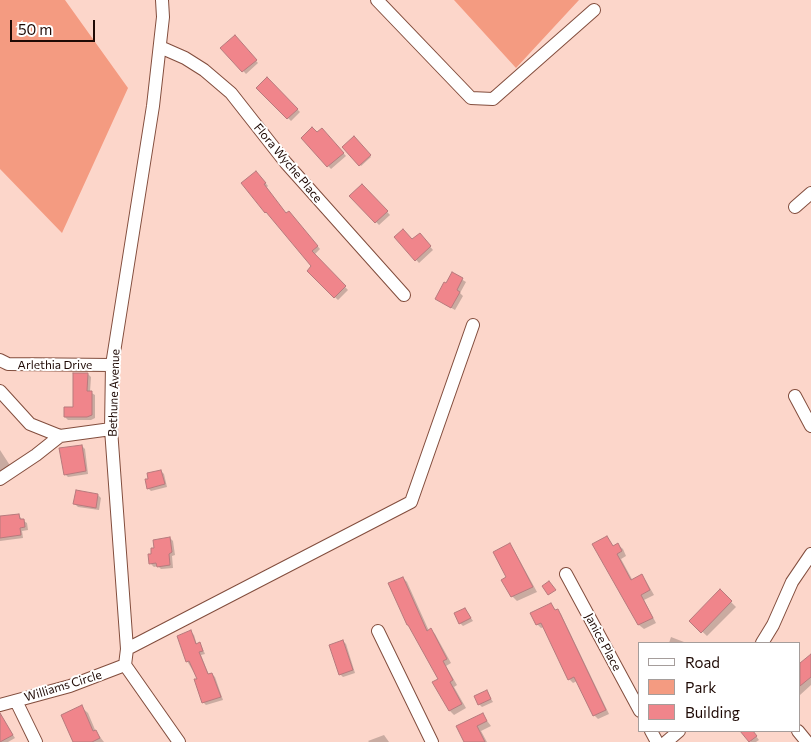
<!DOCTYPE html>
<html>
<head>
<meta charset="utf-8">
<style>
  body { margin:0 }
  #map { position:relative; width:811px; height:742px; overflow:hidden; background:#fcd6ca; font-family:Commissioner,sans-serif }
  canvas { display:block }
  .legend { position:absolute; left:638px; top:642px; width:162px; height:90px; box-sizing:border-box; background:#fff; border:1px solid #a59d9b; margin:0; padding:6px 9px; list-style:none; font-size:15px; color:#1f0a05 }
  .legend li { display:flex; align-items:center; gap:10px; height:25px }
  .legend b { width:25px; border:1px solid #a59d9b }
  .scale { position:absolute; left:10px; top:20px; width:85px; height:22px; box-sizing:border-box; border:2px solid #1f0a05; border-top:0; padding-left:6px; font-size:15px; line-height:18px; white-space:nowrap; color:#1f0a05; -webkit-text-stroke:4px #fff; paint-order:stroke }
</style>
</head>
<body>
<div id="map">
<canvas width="811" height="742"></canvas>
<ul class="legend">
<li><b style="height:6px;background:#fff"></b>Road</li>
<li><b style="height:14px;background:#f49b81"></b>Park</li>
<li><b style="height:14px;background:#f0858b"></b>Building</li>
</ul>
<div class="scale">50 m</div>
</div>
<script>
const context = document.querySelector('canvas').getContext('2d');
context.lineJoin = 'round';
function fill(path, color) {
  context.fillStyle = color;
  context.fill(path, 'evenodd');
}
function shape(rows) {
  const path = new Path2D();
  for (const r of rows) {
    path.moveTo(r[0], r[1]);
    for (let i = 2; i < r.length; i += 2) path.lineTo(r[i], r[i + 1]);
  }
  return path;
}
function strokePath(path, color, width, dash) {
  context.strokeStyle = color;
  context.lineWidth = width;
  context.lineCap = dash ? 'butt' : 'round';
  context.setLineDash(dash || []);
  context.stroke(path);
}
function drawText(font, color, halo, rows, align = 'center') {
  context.font = font + ' Commissioner,sans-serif';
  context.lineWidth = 4;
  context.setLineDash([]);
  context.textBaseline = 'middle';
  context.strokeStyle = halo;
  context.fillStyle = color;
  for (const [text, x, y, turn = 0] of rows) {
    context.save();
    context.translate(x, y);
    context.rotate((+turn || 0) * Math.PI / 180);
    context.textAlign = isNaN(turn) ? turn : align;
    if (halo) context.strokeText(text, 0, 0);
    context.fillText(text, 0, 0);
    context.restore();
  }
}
fill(shape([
  [0,0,65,0,128,88,62,233,0,169],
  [454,0,579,0,516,68]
]), '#f49b81');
fill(shape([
  [234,37,258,63,246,74,222,48],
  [267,79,300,112,291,121,258,88],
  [322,130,346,156,331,169,302,138,317,134],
  [354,138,371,157,361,166,343,147],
  [259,175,268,186,266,188,286,214,291,215,320,249,314,255,348,290,338,300,308,271,313,266,269,214,266,212],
  [362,185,390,215,379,225,351,196],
  [420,235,433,250,419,263,396,237,412,241],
  [453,274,466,282,460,293,463,296,455,310,436,299],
  [88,374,91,377,90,392,95,395,95,418,91,420,68,420,65,417,75,408],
  [82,446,85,449,88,474,68,477,65,474],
  [0,450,11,467,0,472],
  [161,471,164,474,167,487,151,491,148,488],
  [98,495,101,498,99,510,78,507,75,504],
  [19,515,22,520,27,523,28,530,22,531,23,538,0,541,0,517],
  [607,537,614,547,618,545,623,549,626,556,621,559,633,581,642,576,646,581,654,595,644,600,656,623,644,629,639,625,594,544],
  [170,538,173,541,175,555,172,556,173,568,161,569,158,566,154,567,151,564,150,556],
  [509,545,514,550,537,592,517,601,512,596,508,578],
  [403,578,407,582,429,631,431,630,435,634,451,663,446,666,457,685,454,687,466,708,454,715,450,711,434,683,440,680],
  [720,591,736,607,707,636,691,621],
  [551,604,556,611,557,610,561,614,609,714,598,719,594,715,577,681,573,683,569,679,544,627,541,628,537,624],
  [465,609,473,621,463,626,460,623],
  [191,632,194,635,197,645,199,644,202,647,205,654,201,655,209,675,212,674,215,677,223,700,206,705,203,702,198,679,187,661],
  [671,637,684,642,685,643,669,643],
  [343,641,346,644,355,673,343,677,340,674],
  [811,655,811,685,800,695,800,664],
  [487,692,493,702,482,707,479,704],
  [81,707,88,713,96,732,104,742,75,742],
  [482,714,491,726,481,731,487,742,466,742],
  [4,721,15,738,8,742,0,742,0,723],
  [741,731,752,731,759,740,756,742,751,742],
  [384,735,389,742,369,742,368,741]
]), '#0003');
const building = shape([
  [235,35,257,60,242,72,220,48,235,35],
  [267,77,298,109,287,119,256,88,267,77],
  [312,127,317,132,322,128,344,153,327,167,301,138,312,127],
  [354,136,371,155,359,166,342,147,354,136],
  [256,171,266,183,264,184,286,213,289,211,318,246,312,251,346,286,334,298,307,271,311,266,266,212,265,213,241,183,256,171],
  [362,184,388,211,375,223,349,196,362,184],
  [403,229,412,239,420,233,431,246,415,261,394,237,403,229],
  [452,272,463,278,457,290,460,292,451,308,435,299,444,282,446,283,452,272],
  [73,373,88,373,87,391,92,391,92,415,87,417,64,417,64,407,73,407,73,373],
  [82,445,86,471,64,475,59,448,82,445],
  [161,470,165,484,147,489,145,479,148,479,147,473,161,470],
  [76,490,98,494,96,508,73,504,76,490],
  [19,514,20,519,24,519,25,527,20,528,21,535,0,538,0,516,19,514],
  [607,536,613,546,618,543,622,551,617,554,631,580,642,574,650,590,641,595,653,618,638,625,592,544,607,536],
  [170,537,172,552,169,554,170,565,157,567,156,563,149,564,148,554,151,554,151,548,154,548,153,540,170,537],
  [510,543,533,587,511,597,501,580,506,577,493,552,510,543],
  [403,577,427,631,431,628,447,659,443,661,453,680,450,682,462,704,449,711,432,682,438,679,408,625,407,625,388,583,403,577],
  [549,581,556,590,548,595,542,586,549,581],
  [720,589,732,601,701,633,689,621,720,589],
  [551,603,555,610,558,609,606,710,593,716,574,677,568,680,541,623,536,625,530,613,551,603],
  [465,608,471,618,459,624,454,613,465,608],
  [191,630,196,644,200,642,203,651,199,652,208,674,212,673,221,697,202,703,194,679,197,679,189,661,186,662,177,636,191,630],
  [343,640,353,670,339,675,329,645,343,640],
  [811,654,811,677,800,686,800,663,811,654],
  [487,690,491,699,478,705,474,696,487,690],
  [82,705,93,731,96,730,100,738,92,742,73,742,61,715,82,705],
  [0,713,13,735,0,742,0,713],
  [483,713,487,721,477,726,485,742,464,742,456,726,483,713],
  [740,731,753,731,757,736,749,742,740,731]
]);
fill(building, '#f0858b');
strokePath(building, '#b77a7d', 1);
const minor = shape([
  [162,0,163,17,153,106,112,365,111,429,127,649,125,665,179,742],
  [377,0,471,98,493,99,594,10],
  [160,47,185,58,204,70,231,93,286,163,404,295],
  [795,207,811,193],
  [0,360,8,364,112,365],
  [0,391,30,424,60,436,111,429],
  [795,396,811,426],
  [0,479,36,455,60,436],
  [566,574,640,711],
  [378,631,432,742],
  [762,643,773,625,792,582,811,554],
  [127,649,411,502,473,325],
  [16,701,36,742],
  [0,705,70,686,125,665],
  [651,731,657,742],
  [798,731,807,742],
  [666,742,679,731]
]);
strokePath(minor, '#824d3d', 14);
strokePath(minor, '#fff', 12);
drawText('12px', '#1f0a05', '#fff', [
  ["Flora Wyche Place",288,163,50],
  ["Arlethia Drive",55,365],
  ["Bethune Avenue",114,393,-88],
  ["Janice Place",603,642,62],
  ["Williams Circle",63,686,-17]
]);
</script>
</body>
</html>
